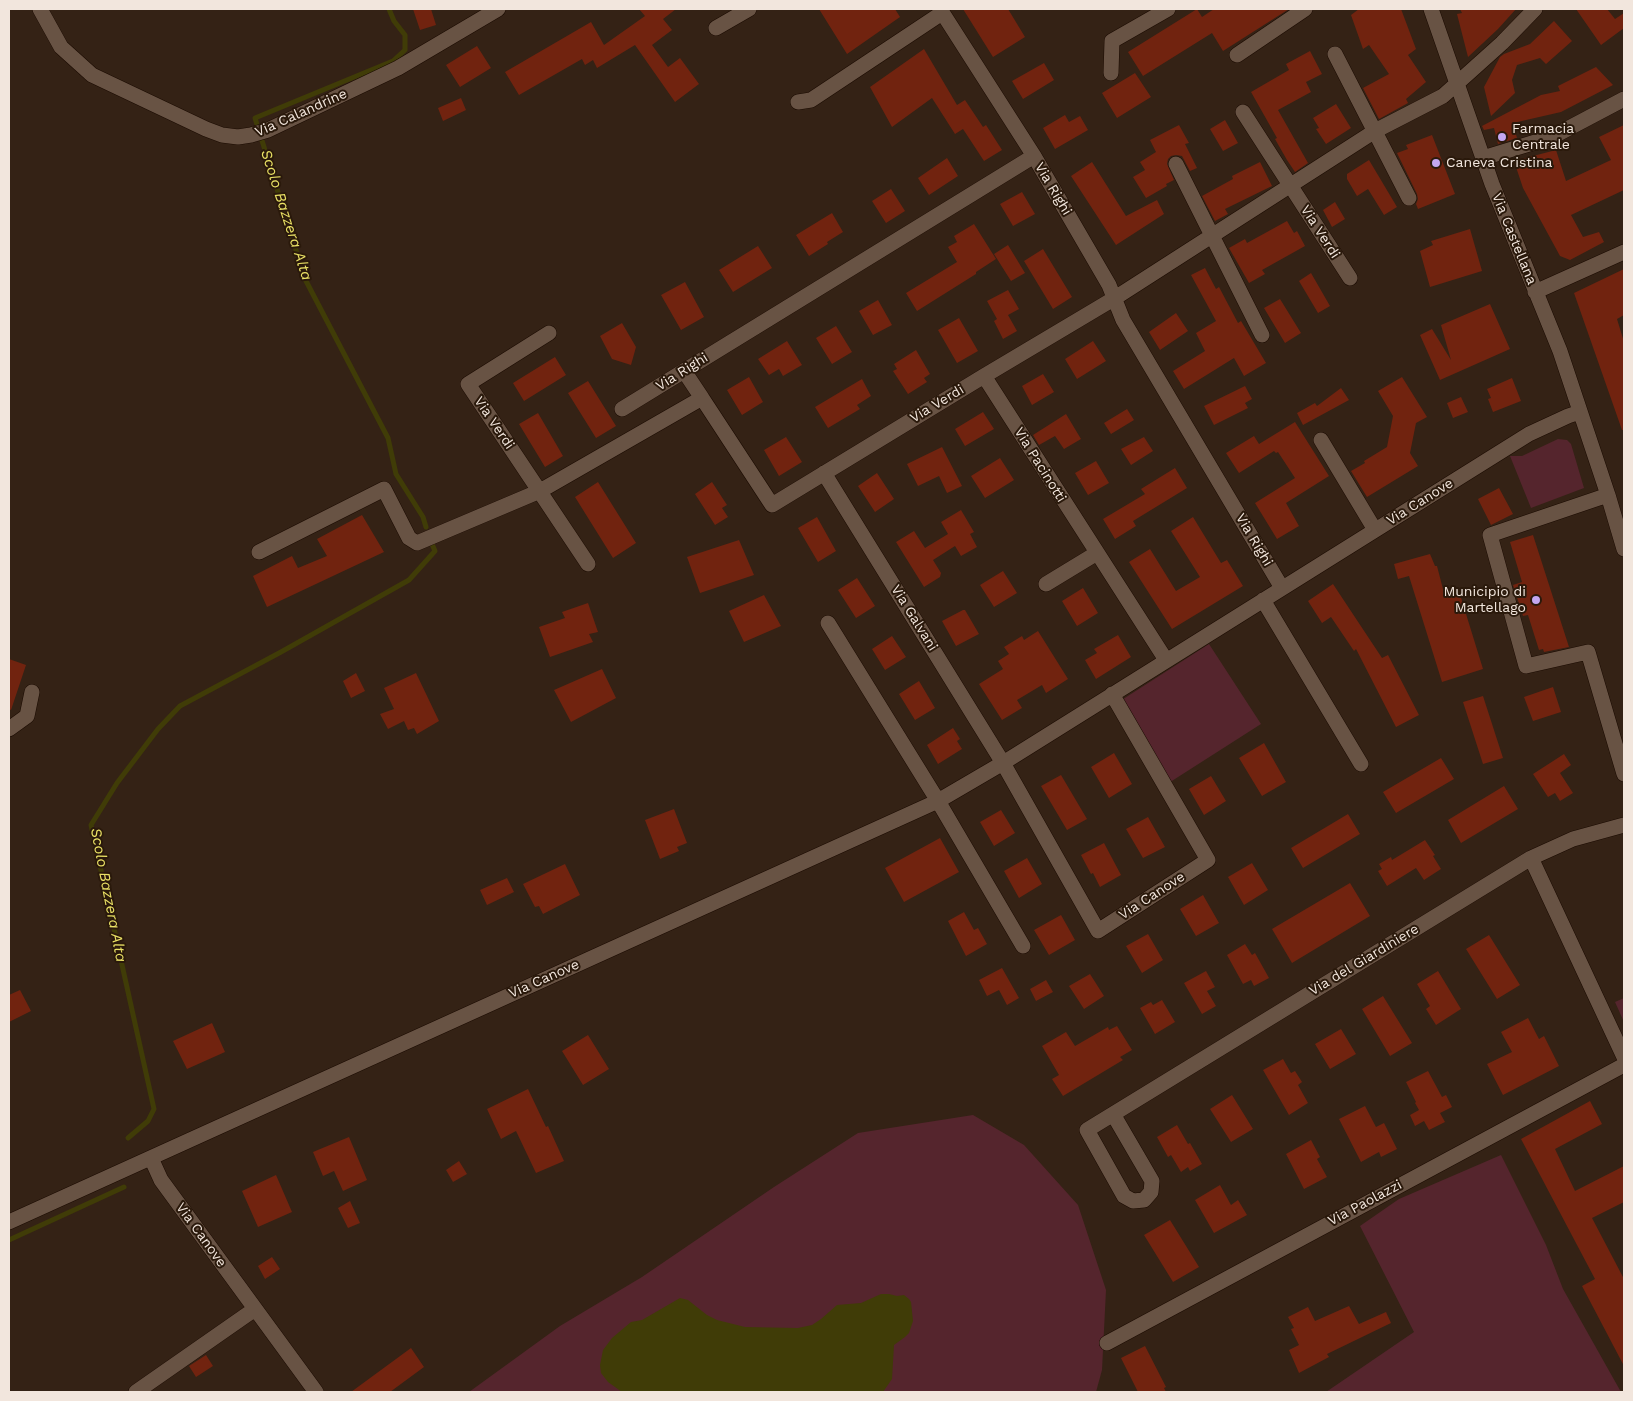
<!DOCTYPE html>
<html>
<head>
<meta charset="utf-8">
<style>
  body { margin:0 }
  #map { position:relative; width:1633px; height:1401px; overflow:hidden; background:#342215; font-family:"Work Sans",sans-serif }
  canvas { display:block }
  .frame { position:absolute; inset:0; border:10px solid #f2e6dd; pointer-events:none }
</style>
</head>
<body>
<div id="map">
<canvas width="1633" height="1401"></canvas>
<div class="frame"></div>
</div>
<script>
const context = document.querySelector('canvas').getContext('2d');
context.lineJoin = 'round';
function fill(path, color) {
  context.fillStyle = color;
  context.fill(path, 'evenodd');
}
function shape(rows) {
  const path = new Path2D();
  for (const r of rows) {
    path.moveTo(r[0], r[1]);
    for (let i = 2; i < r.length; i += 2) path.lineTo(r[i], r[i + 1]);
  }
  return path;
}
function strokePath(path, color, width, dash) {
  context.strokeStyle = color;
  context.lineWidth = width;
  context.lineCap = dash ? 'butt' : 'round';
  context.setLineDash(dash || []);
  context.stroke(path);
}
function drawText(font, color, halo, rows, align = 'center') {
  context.font = font + ' "Work Sans",sans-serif';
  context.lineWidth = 4;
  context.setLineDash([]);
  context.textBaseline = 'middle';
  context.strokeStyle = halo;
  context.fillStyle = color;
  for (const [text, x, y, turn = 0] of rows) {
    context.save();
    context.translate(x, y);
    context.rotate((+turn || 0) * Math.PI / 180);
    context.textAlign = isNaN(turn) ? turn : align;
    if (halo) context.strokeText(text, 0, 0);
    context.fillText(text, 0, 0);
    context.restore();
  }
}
fill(shape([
  [1558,439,1567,440,1571,444,1584,488,1531,508,1510,456,1522,456],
  [1209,644,1261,724,1164,786,1117,703],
  [1624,998,1624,1022,1615,1002],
  [973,1115,1024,1145,1078,1205,1106,1290,1102,1370,1096,1392,469,1392,560,1326,642,1277,774,1187,858,1133],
  [1501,1155,1546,1245,1563,1289,1621,1392,1326,1392,1414,1332,1360,1226,1399,1199]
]), '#55252d');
fill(shape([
  [881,1294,889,1294,897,1296,904,1295,909,1299,911,1302,913,1321,909,1333,905,1337,894,1345,892,1379,883,1392,622,1392,608,1382,601,1373,600,1365,603,1350,612,1338,631,1322,642,1320,680,1298,688,1300,707,1315,717,1320,745,1327,798,1328,812,1325,821,1319,837,1305,861,1303]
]), '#403c07');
strokePath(shape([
  [389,9,394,21,405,35,405,50,393,61,255,118,305,279,388,438,396,474,423,517,426,527],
  [128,1138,148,1121,154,1109,91,825,117,783,158,729,180,706,281,652,409,580,435,551,432,544],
  [9,1240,124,1187]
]), '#403c07', 5);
fill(shape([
  [413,9,431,9,436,25,420,30],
  [639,9,676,9,663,19,672,30,652,45,668,67,680,58,699,84,675,102,635,45,597,68,593,60,585,65,582,59,519,95,505,72,591,22,604,45,645,16],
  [819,9,895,9,900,17,847,54],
  [963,9,1008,9,1025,37,993,57],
  [1197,9,1202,17,1214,9,1289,9,1223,51,1212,33,1143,76,1128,52],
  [1359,9,1401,9,1416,49,1408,55,1426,82,1406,99,1408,103,1379,119,1363,88,1389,74,1369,45,1363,49,1351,15],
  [1460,9,1516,9,1498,29,1468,57,1457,14,1462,13],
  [1576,9,1607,9,1615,19,1624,13,1624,28,1601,45],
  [1554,21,1572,41,1546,64,1540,58,1517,65,1512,80,1515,93,1491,116,1484,87,1500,57,1504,54,1530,44],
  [477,46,491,68,460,87,446,65],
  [924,49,957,105,965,100,983,127,986,125,1002,150,984,161,963,129,955,134,932,98,892,127,870,87],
  [1310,51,1322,74,1306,82,1311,92,1278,110,1308,163,1295,172,1287,160,1275,139,1277,138,1251,92,1289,70,1286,64],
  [1044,63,1054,80,1023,99,1012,81],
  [1596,67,1613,85,1561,112,1513,123,1517,138,1498,144,1494,128,1484,130,1482,126,1541,95,1560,91,1558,86],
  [1135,73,1151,97,1117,118,1102,93],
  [461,98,466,110,443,121,438,108],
  [1336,104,1351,128,1326,144,1316,129,1319,128,1313,118],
  [1065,115,1069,122,1080,116,1088,130,1055,149,1043,128],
  [1225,120,1238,143,1223,151,1210,129],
  [1179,125,1189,143,1185,144,1197,168,1190,171,1182,156,1176,155,1171,156,1168,159,1167,164,1174,180,1166,184,1167,186,1146,198,1133,177,1145,170,1140,162,1156,152,1150,140],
  [1624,125,1624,190,1571,215,1583,237,1599,232,1604,242,1570,260,1560,256,1523,188,1514,161,1556,150,1566,181,1611,160,1599,137],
  [1432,135,1455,194,1418,209,1416,204,1418,199,1417,194,1397,153,1408,149,1406,145],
  [947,158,958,176,929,195,918,178],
  [1369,160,1397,207,1384,215,1368,189,1357,196,1347,179,1347,174],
  [1092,162,1126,216,1157,200,1164,214,1116,245,1071,176],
  [1260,162,1272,186,1225,209,1228,214,1215,221,1202,196,1233,179,1232,176],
  [891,189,905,211,886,223,872,201],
  [1022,192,1035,214,1013,226,1000,204],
  [1335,202,1345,219,1332,227,1323,210],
  [832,213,843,232,827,242,828,244,809,256,796,235],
  [1287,221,1294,233,1297,231,1305,246,1262,270,1265,274,1249,283,1229,248,1245,239,1247,243],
  [974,224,996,259,976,272,976,274,917,311,906,293,957,262,948,247,957,242,954,236],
  [1470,229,1482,271,1430,287,1420,251,1433,245,1431,241],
  [1008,245,1025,273,1011,281,994,254],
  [758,246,772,268,733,292,719,270],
  [1043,249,1072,297,1053,309,1024,261],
  [1205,268,1216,289,1219,287,1238,323,1241,321,1266,363,1244,376,1234,358,1184,389,1173,371,1205,351,1196,333,1216,321,1191,275],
  [1624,269,1624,315,1617,319,1624,342,1624,430,1622,430,1574,293],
  [1311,273,1330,306,1318,313,1299,281],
  [685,282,704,317,681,330,661,295],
  [1008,290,1019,309,1008,315,1017,331,1003,339,994,321,997,319,987,301],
  [1280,299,1301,333,1285,343,1264,308],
  [878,300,892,325,873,335,859,311],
  [1490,304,1510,349,1440,380,1420,335,1432,329,1451,360,1441,325],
  [1176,313,1188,331,1160,350,1149,332],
  [959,318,978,351,957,363,938,330],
  [622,323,636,347,631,365,612,359,600,336],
  [836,326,852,352,832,364,816,338],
  [787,341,802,365,783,376,779,369,769,375,758,359],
  [1093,341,1106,361,1077,379,1065,359],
  [916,350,930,374,924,378,927,382,908,394,893,371,897,369,894,364],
  [555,357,566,375,524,401,513,383],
  [1043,374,1054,392,1032,405,1022,386],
  [749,377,763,402,742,415,727,390],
  [1402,377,1427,417,1416,423,1410,453,1418,466,1367,497,1351,471,1365,463,1364,461,1387,447,1393,416,1378,391],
  [1512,378,1521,401,1493,412,1488,399,1491,398,1487,389],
  [862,379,871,396,857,405,860,409,828,428,815,407],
  [588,381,616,426,596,438,568,393],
  [1245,386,1252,399,1245,403,1248,408,1214,425,1204,406],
  [1341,388,1349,400,1303,425,1297,413,1315,403,1317,406],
  [1461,397,1468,412,1453,418,1447,403],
  [1127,409,1134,420,1111,434,1104,423],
  [983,412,994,429,965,446,955,429],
  [538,413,563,456,545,467,519,424],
  [1066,414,1081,439,1064,449,1055,436,1039,445,1033,435],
  [1295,422,1329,476,1286,503,1299,526,1277,539,1255,503,1295,478,1278,452,1276,453,1274,451,1239,473,1226,453,1254,436,1259,444],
  [786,437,802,462,779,476,764,450],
  [1144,437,1153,451,1131,465,1121,449],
  [942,447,962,486,947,493,939,476,918,486,907,464],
  [1000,458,1014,480,985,498,971,476],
  [1096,461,1109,483,1088,495,1075,473],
  [1175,468,1187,488,1133,521,1136,526,1115,539,1103,519,1145,494,1141,489],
  [877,473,894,499,875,512,858,486],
  [598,482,636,543,613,558,575,497],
  [712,482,727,505,722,508,728,517,715,525,695,494],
  [1499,488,1513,514,1491,525,1478,499],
  [961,510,974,532,970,534,977,547,961,556,955,546,933,560,941,573,940,577,924,587,896,542,914,531,925,548,948,534,941,522],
  [362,515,384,552,267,607,253,576,292,556,298,568,327,556,317,539],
  [817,517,836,551,818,562,798,528],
  [1193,517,1221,563,1227,560,1243,586,1172,629,1129,562,1150,549,1176,591,1200,577,1171,531],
  [1533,535,1569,647,1544,652,1543,649,1539,650,1528,615,1523,616,1513,585,1522,582,1510,542],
  [739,540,754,575,700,593,687,557],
  [1430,554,1435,566,1437,566,1444,593,1458,588,1483,669,1442,682,1409,576,1398,579,1394,564],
  [1003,571,1017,593,994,607,980,585],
  [857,578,875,606,856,618,838,590],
  [1333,584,1382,658,1388,655,1419,715,1396,727,1356,649,1354,651,1331,617,1322,623,1308,601],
  [1083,588,1098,613,1077,626,1062,601],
  [764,595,781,626,744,642,729,611],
  [588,603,598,632,589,634,593,642,550,657,539,627,565,618,562,612],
  [963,610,965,610,979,634,956,646,942,621],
  [1038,631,1068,679,1046,693,1042,685,1017,700,1022,708,1002,720,979,684,1003,669,998,661,1009,654,1004,647,1022,636,1024,640],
  [1118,635,1131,657,1096,679,1085,660,1097,653,1094,649],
  [892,636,906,657,885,670,872,649],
  [9,659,26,665,11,710,9,709],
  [602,669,616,698,571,722,554,690],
  [356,673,365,691,351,698,343,681],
  [416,673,439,721,417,734,414,728,408,730,404,721,388,729,380,714,394,709,384,688],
  [919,681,935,708,915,720,899,694],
  [1553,687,1561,712,1533,721,1524,697],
  [1483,696,1503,758,1483,764,1463,702],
  [953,728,960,739,957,741,962,749,938,764,927,745],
  [1264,743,1286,782,1262,796,1239,758],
  [1114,753,1132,784,1109,798,1091,767],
  [1564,754,1571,765,1560,773,1573,793,1560,801,1555,793,1548,797,1533,774],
  [1441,758,1454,779,1396,813,1383,792],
  [1061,775,1087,819,1067,830,1041,786],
  [1211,776,1226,801,1204,815,1189,789],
  [1504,786,1518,809,1461,843,1448,820],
  [674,809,687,843,677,847,679,851,660,859,645,820],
  [1001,810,1015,833,994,846,980,822],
  [1348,814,1360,834,1303,868,1291,848],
  [1148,817,1165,847,1143,858,1126,829],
  [940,838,959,872,904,902,885,868],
  [1425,840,1435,855,1433,856,1441,869,1424,880,1416,868,1387,886,1378,871,1382,869,1379,864,1391,857,1392,860],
  [1104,843,1121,875,1100,887,1093,873,1091,874,1081,855],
  [1027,858,1042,884,1019,898,1004,871],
  [1252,863,1268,890,1244,905,1228,877],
  [565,864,580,895,543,914,539,906,535,907,523,884],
  [507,878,514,892,487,905,480,890],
  [1350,883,1370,916,1292,963,1272,929],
  [1203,895,1219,923,1196,936,1180,909],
  [964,912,974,930,978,928,987,944,966,956,948,921],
  [1061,915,1075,940,1049,955,1034,930],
  [1148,934,1163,960,1142,973,1126,946],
  [1489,935,1520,985,1497,999,1466,949],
  [1245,944,1252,955,1255,953,1269,978,1254,986,1251,980,1243,984,1227,955],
  [1002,968,1019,998,1007,1005,999,990,987,996,979,980],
  [1206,971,1215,987,1207,991,1216,1006,1202,1014,1184,983],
  [1438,971,1461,1009,1436,1025,1426,1009,1430,1006,1417,984],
  [1090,974,1104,996,1084,1009,1069,986],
  [1046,980,1053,992,1036,1001,1030,989],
  [20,990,31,1011,9,1022,9,995],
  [1383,996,1412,1043,1390,1056,1362,1009],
  [1162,1000,1175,1022,1155,1034,1140,1008,1151,1002,1153,1005],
  [1528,1018,1539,1039,1544,1036,1559,1066,1503,1095,1487,1064,1512,1052,1501,1032],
  [212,1023,225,1052,187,1069,173,1041],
  [1117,1026,1132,1050,1120,1057,1123,1060,1063,1096,1052,1079,1059,1075,1042,1046,1066,1032,1075,1046,1108,1027,1109,1030],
  [1341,1029,1356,1054,1330,1069,1315,1044],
  [588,1035,609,1069,583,1085,562,1051],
  [1283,1059,1291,1073,1295,1071,1302,1082,1298,1085,1308,1103,1289,1115,1263,1070],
  [1428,1071,1442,1097,1446,1095,1452,1107,1440,1113,1445,1122,1429,1130,1424,1121,1415,1126,1410,1115,1419,1110,1415,1103,1416,1102,1406,1082],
  [528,1089,546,1127,548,1126,564,1161,536,1173,516,1131,501,1139,487,1109],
  [1232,1095,1253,1129,1231,1142,1210,1109],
  [1590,1101,1602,1124,1555,1149,1575,1191,1624,1166,1624,1202,1592,1218,1624,1279,1624,1366,1582,1286,1595,1279,1521,1139],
  [1365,1106,1376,1127,1384,1123,1397,1149,1381,1157,1379,1152,1361,1162,1339,1119],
  [1177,1125,1188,1144,1190,1143,1202,1164,1190,1171,1188,1167,1181,1172,1171,1155,1168,1157,1157,1137],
  [349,1137,367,1180,343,1191,334,1171,323,1176,313,1152],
  [1311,1140,1320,1157,1317,1159,1327,1177,1304,1189,1286,1154],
  [459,1161,467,1174,453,1182,446,1170],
  [276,1175,292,1212,258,1227,242,1191],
  [1220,1185,1231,1205,1238,1200,1247,1215,1214,1233,1195,1200],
  [350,1201,360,1223,348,1228,338,1208],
  [1170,1220,1199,1267,1173,1282,1144,1235],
  [272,1257,280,1269,265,1279,258,1266],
  [1349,1306,1359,1324,1386,1312,1391,1323,1327,1354,1329,1357,1299,1373,1289,1350,1299,1345,1291,1329,1294,1328,1288,1317,1308,1307,1315,1321],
  [1145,1346,1166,1387,1164,1388,1166,1392,1138,1392,1121,1358],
  [411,1348,424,1367,390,1392,351,1392],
  [206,1355,213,1366,196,1377,189,1366]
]), '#71230f');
const minor = shape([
  [40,9,61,47,92,75,206,129,222,135,238,137,251,135,268,130,398,68,498,9],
  [940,9,1034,156,1109,285,1123,320,1282,588],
  [1431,9,1492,184,1560,351,1608,495,1624,549],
  [716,28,749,9],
  [1335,54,1409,198],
  [1237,55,1305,9],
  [1111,73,1112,41,1168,9],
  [798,102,811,100,942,13],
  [1243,112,1350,278],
  [1483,158,1552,137,1624,99],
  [1176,164,1262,335],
  [1535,292,1624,252],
  [549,333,468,384,588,564],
  [684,371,702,398],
  [984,376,1166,660],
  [622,409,1034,156],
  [1321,440,1375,530],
  [824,473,1003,763,1098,931,1208,860,1112,694],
  [1608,495,1490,535,1526,666,1588,652,1624,774],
  [259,552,384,489,409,538,417,543,540,491,702,398,772,505,984,376,1115,298,1375,131,1443,96,1502,43,1535,9],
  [1046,584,1097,553],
  [1263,600,1361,764],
  [828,623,938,801,1023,946],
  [9,729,27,716,32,692],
  [1531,858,1624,1057],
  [1113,1114,1152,1181,1151,1192,1144,1200,1133,1201,1124,1196,1087,1130,1531,858,1573,839,1624,825],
  [151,1158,161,1180,316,1392],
  [9,1222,938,801,1003,763,1529,434,1568,416,1580,412],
  [1107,1343,1624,1065],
  [136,1392,255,1309]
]);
strokePath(minor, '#1b0b01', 16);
strokePath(minor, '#685344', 15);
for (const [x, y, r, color] of [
  [1502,137,5,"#c4a7f1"],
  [1436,163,5,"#c4a7f1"],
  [1536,600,5,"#c4a7f1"]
]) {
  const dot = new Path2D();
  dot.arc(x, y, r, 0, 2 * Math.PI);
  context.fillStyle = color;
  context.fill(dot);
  strokePath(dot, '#2a190b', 2);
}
drawText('14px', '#f2e6dd', '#2a190b', [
  ["Via Calandrine",301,113,-24],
  ["Via Righi",1053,189,59],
  ["Via Verdi",1320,232,57],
  ["Via Castellana",1514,239,68],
  ["Via Righi",682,372,-32],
  ["Via Verdi",937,404,-31],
  ["Via Verdi",494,423,56],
  ["Via Pacinotti",1040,465,58],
  ["Via Canove",1420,502,-32],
  ["Via Righi",1254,540,59],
  ["Via Galvani",914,618,58],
  ["Via Canove",1152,896,-33],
  ["Via del Giardiniere",1364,960,-31],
  ["Via Canove",544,979,-24],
  ["Via Paolazzi",1365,1203,-28],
  ["Via Canove",201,1235,54]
]);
drawText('14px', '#f2e6dd', '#2a190b', [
  ["Farmacia",1512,129],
  ["Centrale",1512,145],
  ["Caneva Cristina",1446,163],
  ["Municipio di",1526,592,"right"],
  ["Martellago",1526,608,"right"]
], 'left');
drawText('italic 15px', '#eae165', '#2a190b', [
  ["Scolo Bazzera Alta",286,215,72],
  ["Scolo Bazzera Alta",108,895,79]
]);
</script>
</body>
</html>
